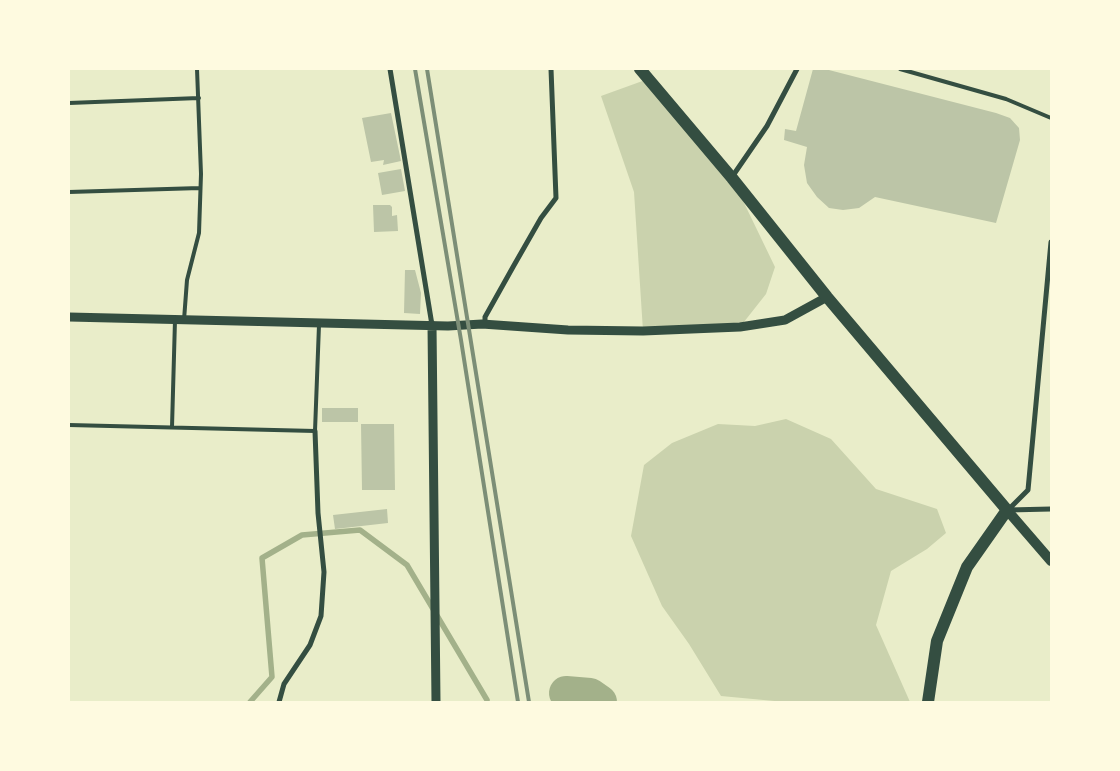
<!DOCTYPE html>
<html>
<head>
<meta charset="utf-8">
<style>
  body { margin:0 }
  #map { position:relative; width:1120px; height:771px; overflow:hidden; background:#e9edc9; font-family:Montserrat,sans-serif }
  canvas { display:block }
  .frame { position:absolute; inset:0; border:70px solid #fefae0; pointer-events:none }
</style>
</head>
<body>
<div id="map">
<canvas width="1120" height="771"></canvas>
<div class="frame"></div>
</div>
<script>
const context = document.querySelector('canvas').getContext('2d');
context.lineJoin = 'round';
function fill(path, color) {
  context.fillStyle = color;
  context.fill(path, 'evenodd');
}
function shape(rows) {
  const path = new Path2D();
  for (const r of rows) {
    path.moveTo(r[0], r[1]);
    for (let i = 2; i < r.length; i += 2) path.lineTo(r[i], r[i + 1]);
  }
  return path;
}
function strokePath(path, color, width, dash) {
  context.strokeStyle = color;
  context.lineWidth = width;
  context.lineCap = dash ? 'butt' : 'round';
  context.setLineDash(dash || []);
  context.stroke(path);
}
fill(shape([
  [648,79,732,178,775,267,766,294,740,327,643,331,634,192,601,96],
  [786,419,831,439,876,489,937,509,946,533,927,549,891,571,876,625,910,702,785,702,721,696,689,644,662,606,631,536,644,465,672,443,718,424,755,426]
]), '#cad2ad');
strokePath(shape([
  [250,702,272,677,262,558,302,535,360,530,407,565,487,700]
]), '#a3b18a', 5.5);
strokePath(shape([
  [566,693,590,695,600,702]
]), '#a3b18a', 34);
fill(shape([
  [813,69,825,69,996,113,1010,118,1019,128,1020,140,996,223,875,197,859,208,843,210,829,208,817,197,807,183,804,165,807,147,784,140,785,129,796,131],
  [391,113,401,161,383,165,384,160,371,162,362,118],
  [401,169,405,191,382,195,378,173],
  [373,205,390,205,392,207,392,216,397,215,398,231,374,232],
  [405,270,415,270,421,293,420,314,404,313],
  [322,408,358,408,358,422,322,422],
  [361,424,394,424,395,490,362,490],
  [387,509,388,523,335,529,333,515]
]), '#bcc5a7');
strokePath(shape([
  [900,69,1006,99,1051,118],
  [69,103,199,98],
  [69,192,200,188],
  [184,320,187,280,199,233,201,174,197,69],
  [69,425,315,431,319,325],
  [172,427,175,320]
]), '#344e41', 4);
strokePath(shape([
  [390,69,432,325],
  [732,177,767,126,797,69],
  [485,324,485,317,513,267,541,218,556,198,551,69],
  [1008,510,1028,490,1051,242],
  [1008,510,1051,509],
  [279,702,284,684,310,645,321,616,324,572,318,513,315,431]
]), '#344e41', 5);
strokePath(shape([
  [69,317,448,326,482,324,568,330,643,331,740,327,785,320,827,297],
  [432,325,436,702]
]), '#344e41', 9);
strokePath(shape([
  [1007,510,1051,561]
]), '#344e41', 10);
strokePath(shape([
  [640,69,732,178,827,297,1007,510,967,567,937,641,928,702]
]), '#344e41', 12);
strokePath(shape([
  [415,69,461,340,518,702],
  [427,69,529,702]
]), '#7c8e77', 4);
</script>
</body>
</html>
